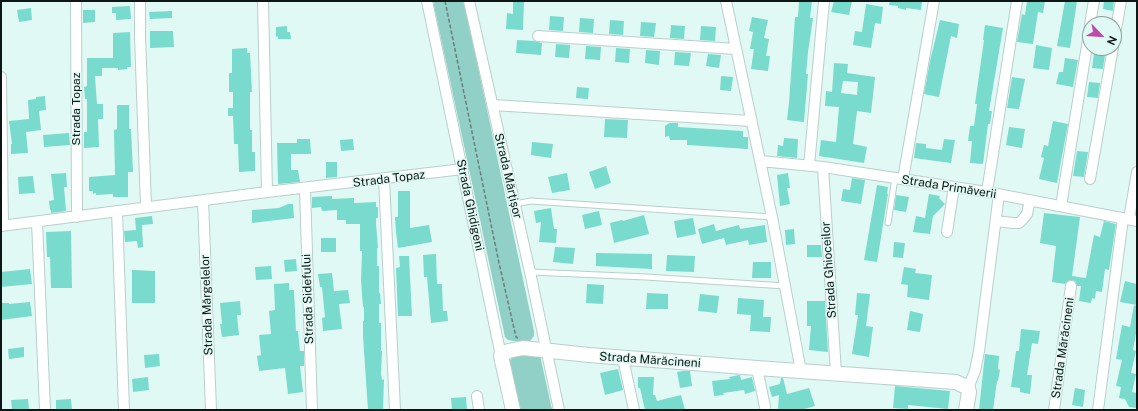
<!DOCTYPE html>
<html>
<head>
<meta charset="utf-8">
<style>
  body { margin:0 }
  #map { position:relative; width:1138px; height:411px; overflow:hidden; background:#e1f9f4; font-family:"Public Sans",sans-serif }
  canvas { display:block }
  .frame { position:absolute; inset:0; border:2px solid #0e1715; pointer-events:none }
  .north { position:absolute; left:1082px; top:16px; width:40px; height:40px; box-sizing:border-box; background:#e1f9f4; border:1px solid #8d9f9b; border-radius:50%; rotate:115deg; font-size:11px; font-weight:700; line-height:16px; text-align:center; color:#0e1715 }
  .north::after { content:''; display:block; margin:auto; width:14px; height:18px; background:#bc4ca8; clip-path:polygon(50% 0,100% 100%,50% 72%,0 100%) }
</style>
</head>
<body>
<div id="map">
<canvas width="1138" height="411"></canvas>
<div class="frame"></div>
<div class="north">N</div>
</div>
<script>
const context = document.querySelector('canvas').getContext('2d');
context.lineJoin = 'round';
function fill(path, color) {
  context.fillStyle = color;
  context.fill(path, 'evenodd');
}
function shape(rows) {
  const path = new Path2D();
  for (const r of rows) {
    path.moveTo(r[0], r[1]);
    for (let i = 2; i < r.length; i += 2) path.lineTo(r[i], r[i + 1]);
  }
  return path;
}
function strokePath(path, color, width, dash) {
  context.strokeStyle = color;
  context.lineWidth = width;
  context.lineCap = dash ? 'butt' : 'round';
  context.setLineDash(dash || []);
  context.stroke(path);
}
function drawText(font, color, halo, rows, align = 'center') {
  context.font = font + ' "Public Sans",sans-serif';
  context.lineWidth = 3;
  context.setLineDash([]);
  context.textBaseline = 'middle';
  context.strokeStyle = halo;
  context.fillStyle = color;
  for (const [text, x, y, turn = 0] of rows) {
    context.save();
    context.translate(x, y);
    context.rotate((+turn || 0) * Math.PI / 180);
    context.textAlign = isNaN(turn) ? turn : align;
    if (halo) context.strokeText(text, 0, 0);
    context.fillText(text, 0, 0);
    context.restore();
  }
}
fill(shape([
  [433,1,464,1,534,331,534,336,530,341,514,341,508,340,505,337],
  [517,353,540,355,552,410,517,410,508,364,513,356]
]), '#90d0c6');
fill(shape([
  [513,1,524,1,523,30,506,29,507,13,513,14],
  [799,1,812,1,810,18,813,18,808,52,806,74,808,74,804,122,787,120,789,103,795,17,798,17],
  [834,1,852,1,849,15,831,12],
  [890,1,922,1,921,10,906,8,906,10,898,8,898,6,889,5],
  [1027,1,1045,1,1043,13,1038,12,1033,44,1017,42,1022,14,1025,15],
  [1065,1,1077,1,1070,48,1057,46],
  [1104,1,1114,1,1113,11,1103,9],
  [866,4,883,7,881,24,875,23,871,48,853,45,855,31,862,32],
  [130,6,131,19,116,20,116,13,112,13,112,7],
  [31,8,32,20,19,22,17,10],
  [83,10,95,10,95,22,83,23],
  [172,11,172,18,150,19,149,12],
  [550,16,564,17,563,31,549,30],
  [752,17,768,20,764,38,769,39,766,56,770,56,768,71,751,69,754,49,750,49,753,32,749,31],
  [580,18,594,19,593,33,579,32],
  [610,20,624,21,623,35,609,34],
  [940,20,959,24,957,38,951,36,939,97,924,94,930,61],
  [641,22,656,23,654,37,640,36],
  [671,25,685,26,684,39,670,38],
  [985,25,1003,28,989,111,992,111,990,124,988,124,983,164,970,163,972,141,968,141,970,126,974,126,977,104,975,104,984,40,983,40],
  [287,26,287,32,290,32,291,39,278,39,278,36,276,37,276,27],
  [701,26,716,27,715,41,700,40],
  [150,31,173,31,174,47,150,48],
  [130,32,131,67,127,67,127,69,118,70,118,68,102,68,102,76,95,76,97,104,103,104,103,119,98,119,99,147,84,148,84,132,87,132,87,99,85,99,84,87,87,86,87,58,113,58,113,33],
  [517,40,534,41,542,43,541,55,516,53],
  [556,44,570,45,569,58,555,57],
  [1036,45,1052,48,1049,70,1033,68],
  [586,46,601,47,600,60,585,59],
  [247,48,247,53,250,53,252,92,250,92,250,130,252,130,252,152,255,152,255,171,239,172,238,144,234,144,233,116,228,116,228,108,233,108,233,92,229,92,229,73,232,73,232,49],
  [616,48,630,49,629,63,615,62],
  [646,50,660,51,659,65,645,63],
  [675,52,691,53,689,66,674,65],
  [1094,53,1105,55,1103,69,1092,68],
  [708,54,721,55,719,68,706,66],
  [1065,58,1078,60,1073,87,1056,84,1059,72,1063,72],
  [834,63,848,64,847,73,875,77,871,113,857,111,853,144,867,147,864,163,819,156,821,140,836,142,839,107,825,106,826,91,832,92],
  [843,81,858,82,857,95,841,93],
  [721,76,733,77,731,91,720,90],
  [1012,77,1025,79,1019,109,1007,108],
  [1089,82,1100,83,1098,98,1087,97],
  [577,87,589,88,588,99,576,98],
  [45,96,46,110,39,111,41,130,26,132,28,153,11,154,11,144,12,144,9,121,29,119,28,100,36,99,36,97],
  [117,105,129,105,129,129,131,129,133,172,128,172,128,197,113,197,113,194,96,195,96,193,93,194,93,191,89,191,89,177,115,175,114,130,117,129],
  [605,119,628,120,627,138,604,137],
  [1053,121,1068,124,1057,183,1039,179,1044,158,1041,157,1044,145,1048,146],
  [669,123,678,123,678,127,743,131,743,137,748,137,748,149,687,145,687,140,670,140,669,136,665,137,665,126],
  [1009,127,1025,129,1022,148,1006,145],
  [69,133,70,145,44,147,43,135],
  [784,138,798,139,797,158,777,156,778,145,783,146],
  [297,139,310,139,311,154,291,154,291,170,298,170,300,182,278,184,277,143,297,143],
  [353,139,354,150,341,151,340,140],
  [944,139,955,140,951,163,914,158,916,143,926,144,926,148,942,150],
  [532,142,553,144,551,158,531,155],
  [1077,151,1088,152,1084,177,1073,176],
  [326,162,337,162,337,177,326,178],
  [606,166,611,183,595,189,589,172],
  [66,173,67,187,64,187,66,211,51,213,51,210,50,210,49,201,54,200,51,174],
  [567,173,570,190,552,193,548,177],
  [788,173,790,188,787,188,790,204,780,206,777,175],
  [33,176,35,193,19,194,18,177],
  [852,178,865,180,861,204,841,201,843,189,850,190],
  [877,185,888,187,887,194,888,194,877,262,864,260],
  [398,191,410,191,410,228,429,225,432,242,398,248,396,232,395,217,398,217],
  [929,194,940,196,939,198,945,204,933,216,930,234,913,232,916,216,925,218],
  [896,195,909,197,906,212,894,210],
  [332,196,332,199,354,198,354,203,376,202,376,207,378,207,378,218,376,218,376,223,378,248,377,248,377,266,379,266,379,293,380,293,381,304,379,304,379,323,381,323,381,351,382,351,381,374,382,380,384,379,383,410,368,410,363,336,363,321,364,321,364,307,363,307,361,280,362,251,360,251,360,224,346,224,346,220,337,220,337,210,322,211,321,207,312,208,312,197],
  [288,204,293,204,294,218,252,223,252,210,279,208],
  [551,208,554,229,557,229,556,243,539,242,541,222,536,223,534,211],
  [599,211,602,225,585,229,582,215],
  [1044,213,1080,217,1072,276,1086,278,1094,235,1100,237,1104,221,1116,224,1109,270,1105,269,1102,292,1096,291,1095,299,1092,298,1091,303,1079,301,1081,286,1077,286,1075,281,1069,280,1065,284,1052,282,1056,246,1040,243],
  [644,215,649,234,614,243,610,223,622,220,623,221],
  [152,216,153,224,142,225,143,247,138,248,137,241,125,242,124,231,136,230,135,218],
  [693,218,696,234,677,238,674,221],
  [714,224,716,231,739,225,740,229,765,225,767,242,749,245,748,240,726,245,724,238,702,244,698,229],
  [794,229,795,244,786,245,785,230],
  [71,231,72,288,51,288,50,257,47,257,46,232],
  [321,238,336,238,336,252,321,252],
  [894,242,905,243,903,258,893,257],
  [807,245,821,245,822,257,807,257],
  [555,247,575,248,573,264,553,262],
  [596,253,652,254,652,269,596,266],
  [436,254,437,284,442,284,443,311,447,311,448,321,431,323,427,277,424,277,423,255],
  [667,255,695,256,694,272,666,271],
  [399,256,409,256,412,316,398,316,396,268,400,267],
  [296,259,297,271,285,272,284,260],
  [753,262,771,262,771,278,752,278],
  [271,266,272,279,256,280,255,267],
  [904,267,916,269,915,273,932,275,929,300,907,297,908,285,901,284],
  [30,269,32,284,1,287,1,272],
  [132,270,155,271,155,303,132,303],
  [332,273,334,291,348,290,350,303,339,304,342,329,323,331,322,318,325,317,322,287,320,287,318,274],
  [1125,281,1137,284,1137,305,1120,302],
  [289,283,289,290,294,290,296,331,298,331,300,351,304,351,304,366,300,366,303,392,288,394,285,368,259,371,257,356,261,355,259,335,271,334,269,311,275,310,274,284],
  [587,284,604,285,603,304,586,303],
  [647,293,668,294,668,309,646,309],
  [857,293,870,294,866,326,873,327,869,357,852,354,858,315,855,315],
  [700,294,719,296,717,313,698,311],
  [738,298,764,300,763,317,771,317,770,332,750,331,751,315,737,314],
  [240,301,241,315,237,315,239,335,222,337,220,324,222,324,220,303],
  [807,301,825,301,828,352,809,350,811,326,807,326],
  [30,302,32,316,1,320,1,303,9,303,9,304],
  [1134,305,1137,306,1137,328,1133,350,1136,351,1131,373,1136,374,1132,392,1137,393,1137,408,1129,407,1125,399,1119,398,1121,387,1116,386,1122,360,1116,359,1122,325,1130,327],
  [910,311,923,314,920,332,907,330],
  [1021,329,1040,331,1038,344,1032,343,1027,375,1032,375,1030,394,1020,392,1020,388,1011,387,1016,351,1019,351],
  [24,347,24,357,9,359,8,349],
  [159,354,160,366,145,368,144,355],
  [985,354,999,356,998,369,1000,370,998,381,997,381,993,410,979,410],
  [618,369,623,390,605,395,600,373],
  [683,371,690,371,692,386,680,388,677,372],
  [739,375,740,375,741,380,752,377,755,391,745,394,744,390,723,393,724,395,714,396,712,381,730,379,729,377],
  [148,377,149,390,133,392,132,379],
  [638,377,654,377,653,395,655,395,657,401,681,395,685,410,645,410,640,388,638,388],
  [781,378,783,378,787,394,809,388,815,406,801,410,778,410,779,395,772,397,769,387,780,384],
  [895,386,950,391,948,409,908,405,908,409,893,408],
  [1075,388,1085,390,1083,407,1072,405],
  [466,397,467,410,452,410,451,398],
  [28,399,29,410,12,410,11,400],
  [71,399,72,410,56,410,56,400]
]), '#79dbcd');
const lane = shape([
  [515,204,531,201,772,217],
  [888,223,895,178],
  [530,272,646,277,785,286]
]);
const street = shape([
  [76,1,77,217],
  [140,1,140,36,146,207],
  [263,1,267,192],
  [427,1,501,356],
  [469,1,530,272,559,410],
  [726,1,772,217,801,371],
  [1090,24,1094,1],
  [538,36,736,49],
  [1114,40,1121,1],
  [1,77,3,226],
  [493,105,751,121],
  [760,161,823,167,987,192,1137,221],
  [809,166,824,1],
  [823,167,836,373],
  [384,179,395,410],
  [903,179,934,1],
  [1090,179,1113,48],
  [305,189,312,410],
  [987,192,1017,1],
  [203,200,211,410],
  [1061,206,1090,27],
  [117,211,124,410],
  [1129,219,1137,172],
  [996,221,1013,223,1019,223,1023,219,1027,214,1030,200],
  [37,222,45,410],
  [1,226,267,192,463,169],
  [947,232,954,187],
  [623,358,634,410],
  [757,368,765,407],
  [968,388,975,371,979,351,999,194],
  [477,396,479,410],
  [1054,410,1071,286],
  [1098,410,1123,218]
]);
const secondary = shape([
  [513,410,501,356,508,351,523,348,589,355,757,368,956,382,968,388,969,392,966,410]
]);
strokePath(lane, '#b8cfcb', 7);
strokePath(street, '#b8cfcb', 12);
strokePath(secondary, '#b8cfcb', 16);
strokePath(shape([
  [445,1,499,263,516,337,518,338]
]), '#6e7e7a', 1.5, [4, 2]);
strokePath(lane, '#fff', 5);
strokePath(street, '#fff', 10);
strokePath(secondary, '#fff', 14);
drawText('12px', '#0e1715', '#e1f9f4', [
  ["Strada Topaz",76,109,-90],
  ["Strada Mărțișor",508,176,77],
  ["Strada Topaz",389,179,-7],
  ["Strada Primăverii",949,187,9],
  ["Strada Ghidigeni",470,205,78],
  ["Strada Ghioceilor",829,270,-94],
  ["Strada Sidefului",308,299,-92],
  ["Strada Mărgelelor",207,305,-92],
  ["Strada Mărăcineni",1063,348,-82],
  ["Strada Mărăcineni",650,360,4]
]);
</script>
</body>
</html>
